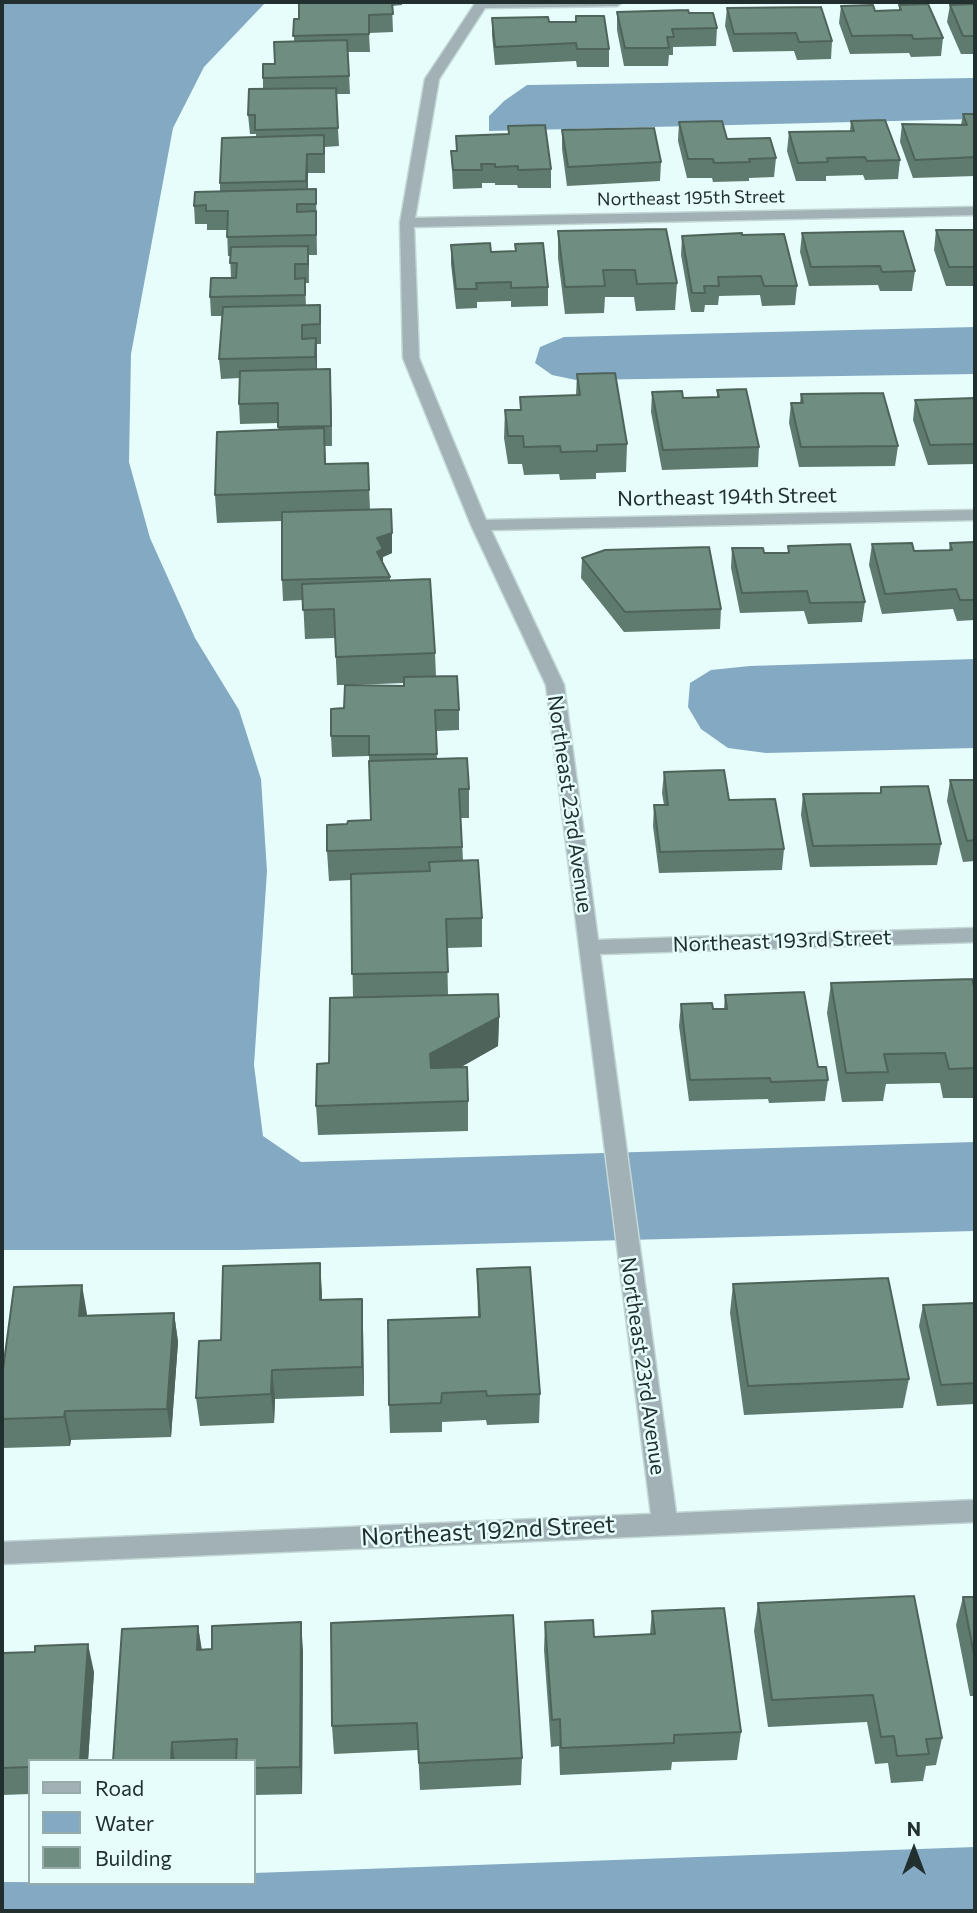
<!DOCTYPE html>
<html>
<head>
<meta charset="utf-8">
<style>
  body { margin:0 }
  #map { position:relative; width:977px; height:1913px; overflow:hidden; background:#e6fdfb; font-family:Commissioner,sans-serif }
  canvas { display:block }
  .frame { position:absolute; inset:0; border:4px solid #21302f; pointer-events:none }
  .legend { position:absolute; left:28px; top:1759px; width:228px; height:126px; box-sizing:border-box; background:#e6fdfb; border:2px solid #97aba9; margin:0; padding:9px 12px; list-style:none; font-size:21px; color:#21302f }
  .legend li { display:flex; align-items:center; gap:14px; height:35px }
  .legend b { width:35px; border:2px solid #97aba9 }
  .north { position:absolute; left:879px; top:1815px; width:70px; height:70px; -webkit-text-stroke:5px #e6fdfb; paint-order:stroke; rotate:0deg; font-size:19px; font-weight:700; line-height:28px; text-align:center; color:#21302f }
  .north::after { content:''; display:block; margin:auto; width:24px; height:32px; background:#21302f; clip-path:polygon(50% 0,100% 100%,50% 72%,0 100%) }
</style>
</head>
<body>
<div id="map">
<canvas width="977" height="1913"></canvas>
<div class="frame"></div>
<ul class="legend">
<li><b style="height:9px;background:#a1b1b5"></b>Road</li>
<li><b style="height:19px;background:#84a9c2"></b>Water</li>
<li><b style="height:19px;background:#6f8e81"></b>Building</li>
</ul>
<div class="north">N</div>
</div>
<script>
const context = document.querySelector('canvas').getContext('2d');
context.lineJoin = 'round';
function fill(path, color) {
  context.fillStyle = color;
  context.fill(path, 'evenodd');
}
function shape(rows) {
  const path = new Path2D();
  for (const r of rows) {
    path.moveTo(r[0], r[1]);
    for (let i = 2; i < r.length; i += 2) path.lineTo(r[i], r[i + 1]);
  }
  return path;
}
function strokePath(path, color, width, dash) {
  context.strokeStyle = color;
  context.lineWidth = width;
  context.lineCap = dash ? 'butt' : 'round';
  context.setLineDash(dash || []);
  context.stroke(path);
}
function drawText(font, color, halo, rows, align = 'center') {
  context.font = font + ' Commissioner,sans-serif';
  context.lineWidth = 5;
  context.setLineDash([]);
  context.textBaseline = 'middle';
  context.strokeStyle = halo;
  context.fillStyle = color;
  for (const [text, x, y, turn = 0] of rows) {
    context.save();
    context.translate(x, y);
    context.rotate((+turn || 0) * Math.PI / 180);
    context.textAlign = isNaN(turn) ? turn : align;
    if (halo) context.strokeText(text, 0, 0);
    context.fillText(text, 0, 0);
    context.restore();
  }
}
fill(shape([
  [2,2,266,2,204,67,173,128,131,354,129,462,150,538,195,638,239,710,261,779,267,871,254,1065,263,1136,301,1162,975,1142,975,1231,241,1250,2,1250],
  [975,78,975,119,489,131,489,116,504,101,527,85],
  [975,327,975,374,576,380,552,375,535,363,540,347,564,337],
  [975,659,975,748,766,753,728,748,701,729,688,707,690,683,711,670,750,666],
  [975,1847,975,1911,2,1911,2,1882,254,1883,254,1873]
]), '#84a9c2');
const minor = shape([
  [476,2,623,2,617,6,485,8,439,79,415,218,975,207,975,215,414,227,419,358,486,520,975,510,975,520,491,530,564,685,598,940,975,928,975,942,600,954,676,1513,975,1500,975,1522,2,1564,2,1542,651,1514,546,685,471,525,403,358,400,223,425,79,476,2]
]);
strokePath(minor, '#c3d8d6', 3);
fill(minor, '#a1b1b5');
fill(shape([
  [299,2,402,2,402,5,392,6,393,32,369,33,370,52,348,52,350,94,336,94,339,146,325,147,325,173,308,173,308,189,316,189,317,255,308,255,309,283,305,283,306,306,321,325,321,344,317,344,317,369,331,389,332,446,325,446,326,464,368,463,370,509,391,509,392,553,383,557,383,564,390,577,390,581,435,653,436,676,459,710,459,730,436,731,437,759,469,789,469,818,461,818,463,861,482,918,482,947,447,948,448,995,499,1017,498,1046,461,1067,468,1101,468,1131,318,1135,316,1106,329,1063,353,997,351,880,329,881,327,851,347,824,371,820,369,756,332,757,331,736,344,708,345,685,337,685,335,638,305,639,303,600,283,601,282,580,282,521,217,523,215,495,278,430,278,423,240,424,239,404,240,378,221,379,219,359,222,316,211,316,210,297,231,278,230,256,228,256,227,230,207,230,207,224,195,224,194,206,220,191,220,183,256,137,256,134,250,134,248,115,263,89,263,64,275,64,294,41,294,19,299,19],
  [404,683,404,686,352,685],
  [975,4,975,54,961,54,947,22,950,5],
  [899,5,943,38,941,56,911,57,909,53,850,54,839,23,841,6,875,11,899,10],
  [727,8,832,41,831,59,797,60,794,51,733,52,725,26],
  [617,12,689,13,717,28,716,46,673,47,673,55,669,55,668,66,624,66,617,30],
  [576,16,609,49,609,67,577,67,576,61,495,65,492,35,492,18,549,22,575,22],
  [963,114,975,114,975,176,913,178,900,142,902,124,961,125],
  [851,121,900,160,898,179,865,180,863,175,826,176,826,181,796,181,787,151,789,132,850,131],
  [679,122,776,158,774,177,749,178,749,181,713,182,712,178,687,178,678,141],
  [508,126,551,169,551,188,518,188,517,185,495,185,495,183,482,183,482,188,453,189,451,151,456,151,456,136,508,135],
  [562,130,661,162,660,181,567,186,562,149],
  [936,230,975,230,975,286,946,286,934,250],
  [558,231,677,283,675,310,636,311,634,297,605,297,604,313,565,314,558,258],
  [802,233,915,271,912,291,880,291,878,285,809,286,800,252],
  [742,235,797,286,795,305,762,306,760,295,719,296,718,305,705,305,704,312,691,312,681,255,682,236],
  [515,244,548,287,548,306,511,307,511,301,477,302,477,308,456,309,451,264,451,245,491,252,515,251],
  [577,374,627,444,626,472,596,473,596,479,560,480,559,474,524,475,522,464,508,464,504,438,505,410,520,410,520,397,576,395],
  [717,390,759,447,758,467,662,470,651,412,652,392,683,398,717,397],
  [801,394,898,446,895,466,799,467,789,423,791,403,800,403],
  [975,398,975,464,928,465,913,420,915,400],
  [975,542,975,620,957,621,953,609,882,614,869,565,872,544,914,551,949,550,950,543],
  [788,546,865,602,862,622,808,624,804,611,740,613,731,568,732,548,764,553,788,553],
  [582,558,721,609,720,629,624,632,581,578],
  [664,772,729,800,784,849,782,870,659,873,653,826,654,805,664,805,662,793],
  [950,780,975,780,975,861,963,862,947,801],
  [881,787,941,844,937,865,810,867,801,815,803,794,880,793],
  [831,983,975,990,975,1098,943,1098,940,1083,886,1084,883,1101,842,1102,827,1013],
  [725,995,818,1067,828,1080,825,1101,769,1103,768,1099,689,1101,679,1026,681,1004,713,1009,724,1009],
  [477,1269,540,1394,539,1423,487,1425,486,1420,442,1422,442,1432,390,1433,389,1405,478,1317],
  [733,1284,909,1379,903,1408,744,1415,730,1313],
  [322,1292,322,1300,362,1299,363,1328,364,1396,275,1399,274,1423,200,1426,196,1398,221,1340],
  [975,1303,975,1404,937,1406,919,1326,923,1305],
  [174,1313,178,1342,171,1437,71,1440,70,1446,3,1448,2,1443,2,1377,87,1315],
  [963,1597,975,1597,975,1696,970,1696,956,1625],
  [758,1603,942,1738,936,1765,926,1766,923,1781,891,1783,888,1763,875,1764,867,1722,768,1727,754,1631],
  [652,1611,741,1732,737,1760,672,1762,671,1770,560,1775,559,1746,551,1747,544,1650,545,1622,594,1637,650,1634],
  [331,1623,522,1758,521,1785,420,1790,418,1750,334,1754,332,1726],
  [198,1626,202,1650,303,1650,302,1794,254,1795,254,1761,113,1761],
  [2,1653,94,1672,88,1761,30,1761,30,1794,2,1795]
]), '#5f7a6f');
fill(shape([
  [307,154,308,173,307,200,306,181],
  [308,246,309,265,309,283,308,264],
  [316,338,317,358,317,377,315,357],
  [330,369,331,389,332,446,331,426],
  [392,533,392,553,383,557,383,569,378,573,377,538],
  [499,1017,498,1046,431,1084,430,1054],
  [320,1263,322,1292,322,1329,320,1300],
  [82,1285,87,1314,84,1345,79,1316],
  [362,1299,363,1328,364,1396,362,1367],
  [174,1313,178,1342,171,1437,167,1409],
  [272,1370,275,1399,274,1423,271,1394],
  [65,1411,71,1440,70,1446,64,1417],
  [301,1622,303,1650,302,1794,300,1767],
  [198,1626,202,1654,197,1650],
  [88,1644,94,1672,88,1761,80,1761],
  [172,1742,175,1761,171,1761]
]), '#4e635a');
const building = shape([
  [299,2,392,2,393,14,369,15,369,34,293,36,294,19,299,19,299,2],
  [928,4,943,38,913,39,912,35,852,36,841,6,873,5,875,11,901,10,899,5,928,4],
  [975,4,975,36,963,36,950,5,975,4],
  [821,7,832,41,799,42,796,33,734,34,727,8,821,7],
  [688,10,689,13,713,13,717,28,672,29,674,37,667,37,669,48,625,48,617,12,688,10],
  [576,16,604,16,609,49,577,49,576,43,495,47,492,18,548,17,549,22,576,22,576,16],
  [347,40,349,76,263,78,263,64,275,64,274,42,347,40],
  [336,88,338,128,255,130,255,115,248,115,249,89,336,88],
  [963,114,975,114,975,157,915,160,902,124,967,125,963,114],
  [885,120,900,160,867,161,865,157,827,158,828,162,798,163,789,132,854,131,851,121,885,120],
  [722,121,727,139,770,138,776,158,749,159,750,162,714,163,713,159,688,159,679,122,722,121],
  [545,125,551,169,518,170,518,166,495,167,495,164,481,164,482,170,453,170,451,151,457,151,456,136,509,134,508,126,545,125],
  [654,128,661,162,568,167,562,130,654,128],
  [324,135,324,154,307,154,306,181,220,183,222,138,324,135],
  [316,189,316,204,297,204,297,212,316,211,316,235,227,237,228,211,206,211,206,205,194,206,195,192,316,189],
  [666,229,677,283,637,284,635,270,603,270,605,286,565,287,558,231,666,229],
  [936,230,975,230,975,267,949,267,936,230],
  [903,231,915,271,882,272,880,266,811,267,802,233,903,231],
  [742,233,742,235,784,234,797,286,764,286,761,276,718,277,719,286,704,286,705,293,692,293,682,236,742,233],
  [490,243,491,252,516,251,515,244,543,243,548,287,511,288,511,282,476,283,477,289,456,289,451,245,490,243],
  [308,246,308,264,295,264,295,279,305,278,305,295,210,297,211,278,236,278,237,263,230,263,231,247,308,246],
  [320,305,320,324,302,325,302,339,316,338,315,357,219,359,223,307,320,305],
  [330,369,331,426,278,427,278,403,239,404,240,371,330,369],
  [615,373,627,444,597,445,597,451,561,452,560,446,524,447,523,436,508,436,505,410,521,410,520,397,580,395,577,374,615,373],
  [746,389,759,447,663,450,652,392,682,391,683,398,719,397,717,390,746,389],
  [883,393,898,446,801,447,791,403,803,403,801,394,883,393],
  [975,398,975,444,930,445,915,400,975,398],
  [324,428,325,464,368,463,369,490,215,495,217,432,324,428],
  [391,509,392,533,377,538,383,549,377,552,390,577,282,580,282,512,391,509],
  [975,542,975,600,960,600,956,589,885,594,872,544,912,543,914,551,952,550,950,543,975,542],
  [850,544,865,602,810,603,807,591,742,593,732,548,763,548,764,553,789,553,788,546,850,544],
  [709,547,721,609,625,612,582,558,605,550,709,547],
  [430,579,435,653,336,657,334,609,303,610,302,584,430,579],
  [457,676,459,710,435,710,437,754,369,755,369,736,331,736,331,709,344,708,345,685,404,686,404,677,457,676],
  [467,758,469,789,459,789,462,847,327,851,327,825,347,824,348,821,371,820,369,761,467,758],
  [724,770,729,800,775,799,784,849,660,852,654,805,668,805,664,772,724,770],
  [950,780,975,780,975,840,967,841,950,780],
  [928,786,941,844,813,846,803,794,881,793,881,787,928,786],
  [478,860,482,918,446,919,448,972,352,974,351,874,430,871,429,862,478,860],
  [972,979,975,990,975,1068,949,1069,945,1053,884,1054,888,1072,846,1073,831,983,972,979],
  [804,992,818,1067,826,1067,828,1080,771,1082,770,1078,690,1080,681,1004,712,1003,713,1009,727,1009,725,995,804,992],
  [498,994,499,1017,430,1054,431,1068,467,1067,468,1101,316,1106,317,1064,329,1063,330,998,498,994],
  [320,1263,320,1300,362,1299,362,1367,272,1370,271,1394,196,1398,199,1341,221,1340,223,1266,320,1263],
  [530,1267,540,1394,487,1396,486,1391,442,1393,441,1403,389,1405,388,1320,480,1317,477,1269,530,1267],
  [888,1278,909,1379,748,1386,733,1284,888,1278],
  [82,1285,79,1316,174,1313,167,1409,65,1411,64,1417,2,1419,2,1377,14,1287,82,1285],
  [975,1303,975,1383,941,1385,923,1305,975,1303],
  [914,1596,942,1738,926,1739,929,1754,897,1756,894,1736,881,1737,873,1695,772,1700,758,1603,914,1596],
  [963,1597,975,1597,975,1660,963,1597],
  [724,1608,741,1732,674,1735,674,1743,561,1748,560,1719,552,1720,545,1622,593,1620,594,1637,655,1634,652,1611,724,1608],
  [513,1615,522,1758,419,1763,417,1723,332,1726,331,1623,513,1615],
  [301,1622,300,1767,254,1768,254,1761,236,1761,237,1739,172,1742,171,1761,113,1761,122,1629,198,1626,197,1650,212,1649,212,1626,301,1622],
  [88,1644,80,1761,30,1761,30,1767,2,1768,2,1653,35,1652,35,1646,88,1644]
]);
fill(building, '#6f8e81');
strokePath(building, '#4e635a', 2);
drawText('18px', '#21302f', '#e6fdfb', [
  ["Northeast 195th Street",691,198,-1]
]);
drawText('21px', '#21302f', '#e6fdfb', [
  ["Northeast 194th Street",727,497,-1],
  ["Northeast 23rd Avenue",570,804,82],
  ["Northeast 193rd Street",782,941,-2],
  ["Northeast 23rd Avenue",643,1366,82]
]);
drawText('24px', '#21302f', '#e6fdfb', [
  ["Northeast 192nd Street",488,1531,-3]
]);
</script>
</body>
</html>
